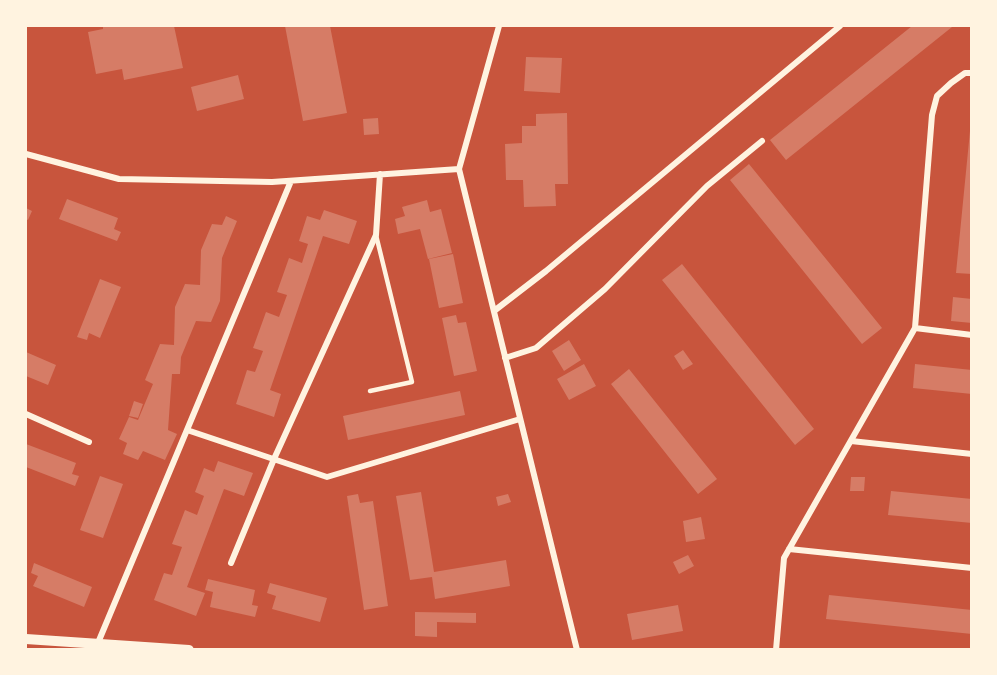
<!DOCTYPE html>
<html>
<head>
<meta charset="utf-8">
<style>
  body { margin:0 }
  #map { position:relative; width:997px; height:675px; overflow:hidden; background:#c8553d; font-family:"Public Sans",sans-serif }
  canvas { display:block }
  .frame { position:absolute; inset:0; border:27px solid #fff3e0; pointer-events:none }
</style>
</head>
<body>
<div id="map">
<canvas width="997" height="675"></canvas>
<div class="frame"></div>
</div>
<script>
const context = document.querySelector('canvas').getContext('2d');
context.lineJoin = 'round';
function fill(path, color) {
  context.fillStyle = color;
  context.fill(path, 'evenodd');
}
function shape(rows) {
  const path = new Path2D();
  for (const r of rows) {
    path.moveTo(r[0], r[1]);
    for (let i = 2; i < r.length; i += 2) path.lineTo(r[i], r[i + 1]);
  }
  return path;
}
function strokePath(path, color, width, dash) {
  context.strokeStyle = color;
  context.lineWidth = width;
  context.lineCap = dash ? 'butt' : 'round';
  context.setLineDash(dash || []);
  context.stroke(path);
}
fill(shape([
  [103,26,174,26,183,68,124,80,122,69,96,74,88,32,103,29],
  [285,26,330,26,347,113,303,121],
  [912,26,951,26,952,27,786,160,770,140],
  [526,57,562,58,560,93,524,91],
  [238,75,244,99,197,111,191,87],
  [567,113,568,184,555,184,556,206,524,207,523,180,506,180,505,144,522,143,522,126,536,126,536,114],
  [378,118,379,134,364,135,363,119],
  [970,131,972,132,972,274,956,273],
  [749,164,882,328,862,344,730,180],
  [67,199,118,218,114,229,121,232,117,241,59,219],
  [427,200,430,212,441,209,452,253,428,259,420,229,398,234,395,219,405,216,402,207],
  [26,208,32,211,28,220,26,219],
  [324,210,357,221,349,244,323,236,270,390,281,394,274,417,236,404,247,370,255,372,263,351,253,348,266,312,279,317,287,295,277,292,289,258,302,263,308,244,299,241,307,216,320,220],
  [226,216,237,221,222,258,220,301,211,322,196,321,181,357,180,374,172,374,168,430,177,434,165,460,143,451,138,460,123,454,127,443,119,439,129,417,138,420,153,384,145,380,160,344,174,345,175,307,185,284,200,285,201,250,212,224,222,225],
  [453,254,463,303,439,308,429,259],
  [682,264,814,429,795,445,662,280],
  [100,279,121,287,100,338,89,333,87,340,77,337],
  [953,297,972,299,972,323,951,321],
  [456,315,458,323,466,322,477,371,454,376,442,318],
  [569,340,581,360,564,371,552,351],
  [683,350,693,364,683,370,674,356],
  [26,352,56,365,48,385,26,376],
  [584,364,596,386,569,400,557,379],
  [915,364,972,370,972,394,913,388],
  [629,369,717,479,698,494,611,384],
  [460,391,465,415,348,440,343,416],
  [134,401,143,404,138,418,129,416],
  [26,444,76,463,72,474,79,476,75,486,26,467],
  [218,461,253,473,244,496,224,489,187,587,205,593,196,616,154,600,164,573,172,575,182,547,172,544,185,510,197,515,204,496,195,492,204,468,214,472],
  [100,476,123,484,103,538,80,530],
  [851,477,865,477,864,491,850,491],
  [891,491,972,499,972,523,888,515],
  [421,492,434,572,506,560,510,586,435,599,432,577,410,580,396,496],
  [358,494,360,503,373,501,388,606,364,610,347,496],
  [508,494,511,502,498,506,496,497],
  [701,517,705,539,686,542,683,521],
  [688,555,694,566,679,574,673,562],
  [34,563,92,587,84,607,33,586,38,576,31,573],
  [208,579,255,590,252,605,258,606,255,617,210,607,213,592,205,590],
  [270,583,327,598,320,622,272,609,276,596,267,593],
  [829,595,972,610,972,634,826,619],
  [678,605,683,631,632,640,627,614],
  [415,612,476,613,476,623,437,622,437,637,415,636]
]), '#d67c66');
strokePath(shape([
  [370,391,412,382,376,235]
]), '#fff3e0', 4.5);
strokePath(shape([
  [26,154,119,179,272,182,459,169,499,26],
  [459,169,577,650],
  [494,311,546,271,840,26],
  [915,328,932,115,937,96,951,83,965,73,972,73],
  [505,358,536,348,605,289,707,186,762,141],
  [26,414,89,442],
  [187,430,327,477,520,419],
  [851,441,972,454],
  [789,549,972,568],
  [231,563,274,459,376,235,380,174],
  [95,650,291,181],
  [776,650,784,558,915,328,972,335]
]), '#fff3e0', 6);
strokePath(shape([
  [26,639,189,650]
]), '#fff3e0', 10);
</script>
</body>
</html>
